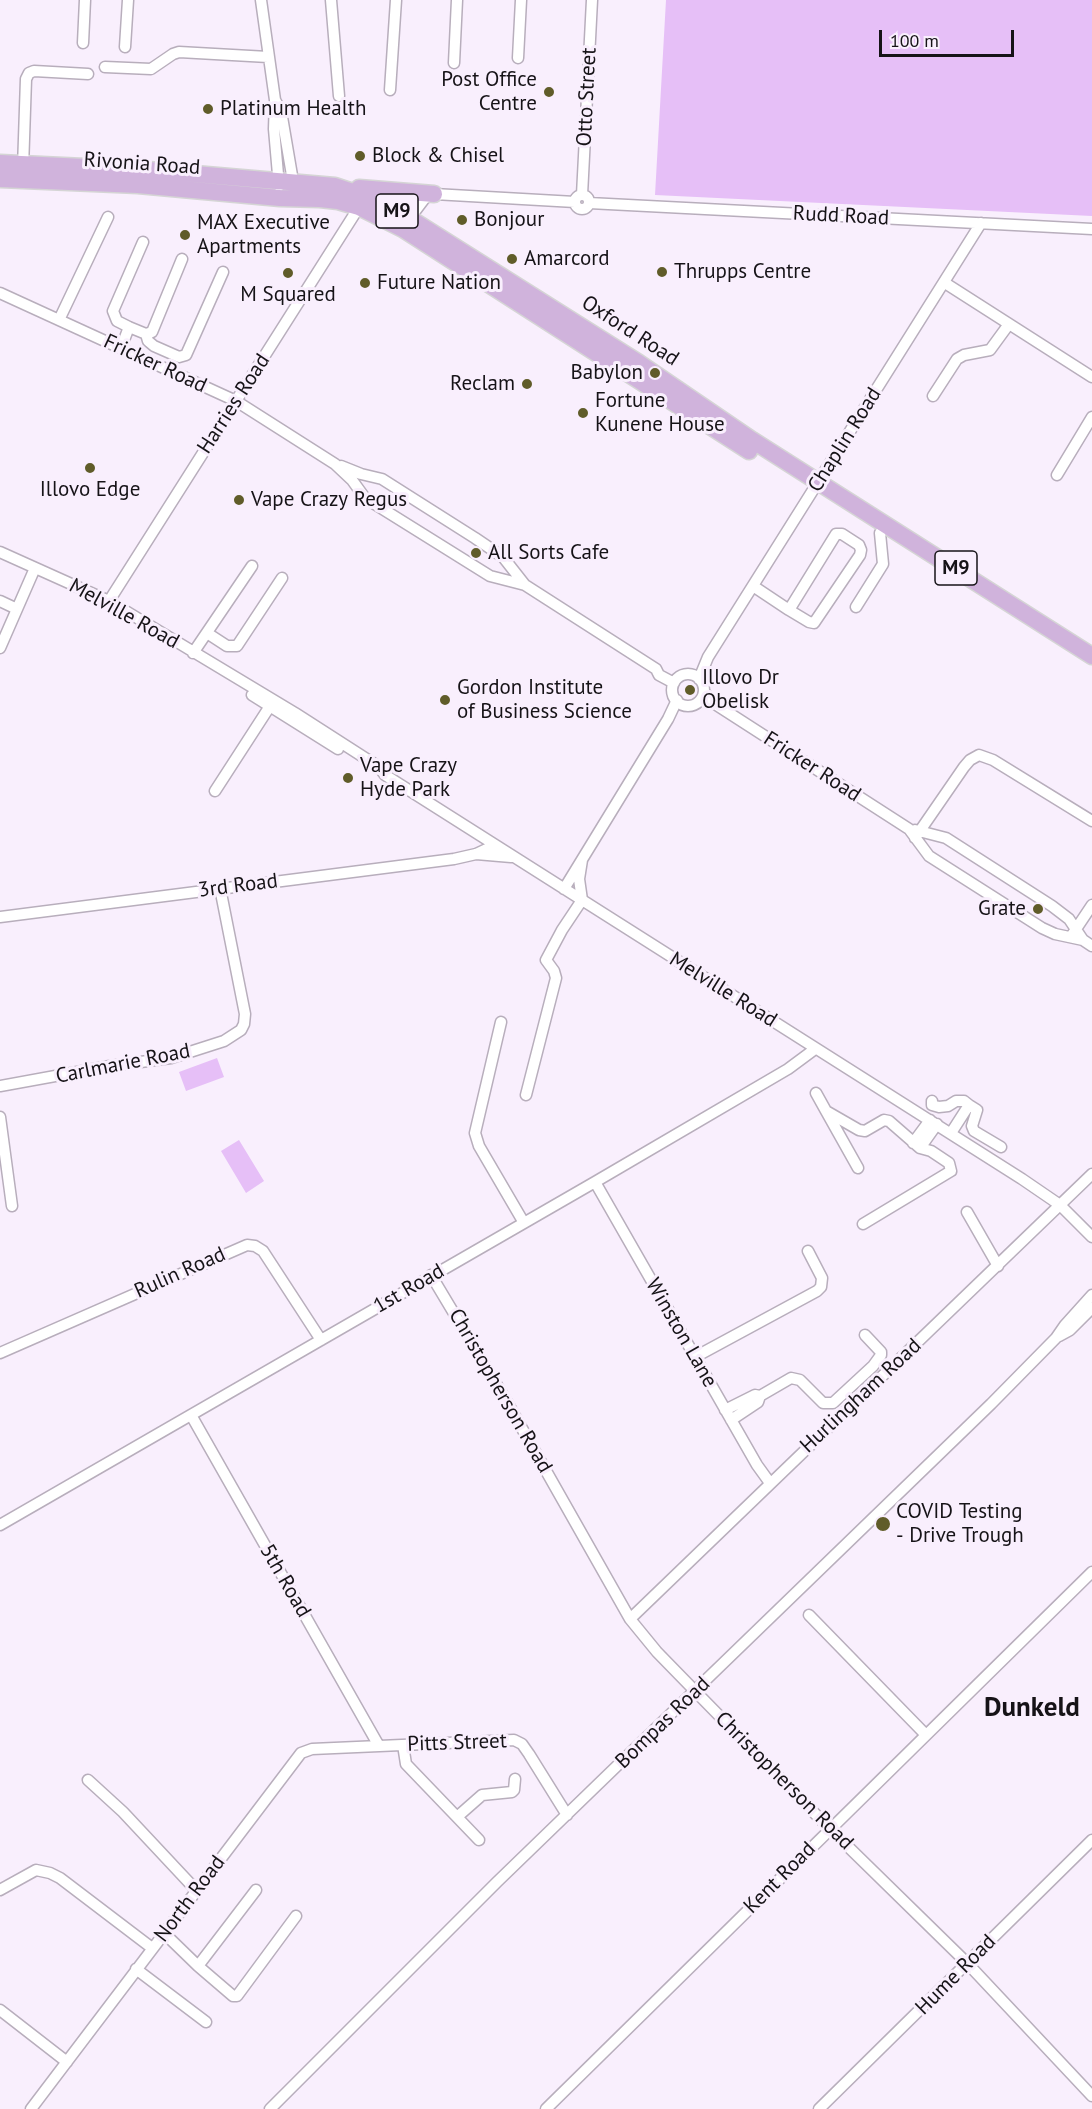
<!DOCTYPE html>
<html>
<head>
<meta charset="utf-8">
<style>
  body { margin:0 }
  #map { position:relative; width:1092px; height:2109px; overflow:hidden; background:#f9effd; font-family:"PT Sans",sans-serif }
  canvas { display:block }
  .scale { position:absolute; left:879px; top:30px; width:135px; height:27px; box-sizing:border-box; border:3px solid #161317; border-top:0; padding-left:8px; font-size:18px; line-height:21px; white-space:nowrap; color:#161317; -webkit-text-stroke:4px #f9effd; paint-order:stroke }
</style>
</head>
<body>
<div id="map">
<canvas width="1092" height="2109"></canvas>
<div class="scale">100 m</div>
</div>
<script>
const context = document.querySelector('canvas').getContext('2d');
context.lineJoin = 'round';
function fill(path, color) {
  context.fillStyle = color;
  context.fill(path, 'evenodd');
}
function shape(rows) {
  const path = new Path2D();
  for (const r of rows) {
    if (r.length === 3) {
      path.moveTo(r[0] + r[2], r[1]);
      path.arc(r[0], r[1], r[2], 0, 2 * Math.PI);
      continue;
    }
    path.moveTo(r[0], r[1]);
    for (let i = 2; i < r.length; i += 2) path.lineTo(r[i], r[i + 1]);
  }
  return path;
}
function strokePath(path, color, width, dash) {
  context.strokeStyle = color;
  context.lineWidth = width;
  context.lineCap = dash ? 'butt' : 'round';
  context.setLineDash(dash || []);
  context.stroke(path);
}
function drawText(font, color, halo, rows, align = 'center') {
  context.font = font + ' "PT Sans",sans-serif';
  context.lineWidth = 6;
  context.setLineDash([]);
  context.textBaseline = 'middle';
  context.strokeStyle = halo;
  context.fillStyle = color;
  for (const [text, x, y, turn = 0] of rows) {
    context.save();
    context.translate(x, y);
    context.rotate((+turn || 0) * Math.PI / 180);
    context.textAlign = isNaN(turn) ? turn : align;
    if (halo) context.strokeText(text, 0, 0);
    context.fillText(text, 0, 0);
    context.restore();
  }
}
fill(shape([
  [666,0,1092,0,1092,216,655,195],
  [217,1058,224,1077,186,1091,179,1072],
  [239,1140,264,1181,246,1193,221,1151]
]), '#e6bff7');
const minor = shape([
  [261,0,275,100,274,129,279,186],
  [331,0,339,96],
  [83,43,85,0],
  [125,47,128,0],
  [518,58,521,0],
  [454,63,457,0],
  [105,67,151,69,173,54,179,52,268,57],
  [390,90,396,0],
  [275,100,281,111,294,187],
  [23,168,26,79,29,73,34,71,88,74],
  [582,202,7],
  [582,195,592,0],
  [589,203,1092,229],
  [406,223,425,198,434,194,575,202],
  [143,242,113,311,117,321,129,327,146,334,152,332,182,259],
  [945,283,1092,377],
  [0,293,236,401,335,464,352,480,365,498,490,576,525,585,656,669,659,675,674,683],
  [59,320,108,217],
  [146,334,148,341,154,346,179,357,186,355,223,272],
  [121,348,129,327],
  [933,396,957,359,964,355,990,350,1009,324],
  [341,466,361,474,382,479,475,538,503,557,525,585],
  [1057,475,1092,417],
  [0,552,109,601,295,713,379,767,385,775,1022,1179,1060,1205,1092,1237],
  [753,586,789,610,809,622,814,623,860,555,861,550,859,545,842,534,836,534,789,610],
  [0,601,17,609],
  [109,601,359,207],
  [856,607,883,564,880,533],
  [207,633,227,646,237,646,282,578],
  [0,648,35,568],
  [193,653,252,566],
  [688,690,16],
  [699,679,708,657,981,223],
  [704,692,715,704,909,829,929,856,1042,928,1055,934,1083,940,1092,946],
  [252,695,338,749],
  [215,791,270,706],
  [915,830,946,838,1052,906,1069,919,1083,940],
  [915,838,964,767,970,760,979,755,993,760,1092,821],
  [476,854,511,857],
  [564,889,668,719,677,700],
  [0,917,454,859,476,854,495,845],
  [1072,935,1092,905],
  [501,1022,475,1133,479,1146,524,1223],
  [0,1086,110,1066,171,1058,224,1041,241,1030,244,1024,245,1014,220,888],
  [816,1093,826,1111,859,1130,865,1131,884,1120,889,1121,920,1148,931,1151,949,1163,951,1171,863,1224],
  [526,1095,556,978,554,971,546,960,562,930,582,900,579,879,582,860],
  [932,1101,932,1105,939,1107,948,1106,956,1101,964,1101,969,1105],
  [826,1111,858,1168],
  [0,1117,12,1206],
  [951,1133,969,1105,977,1110,972,1126,974,1131,1001,1147],
  [913,1143,930,1120],
  [920,1148,937,1124],
  [595,1182,757,1465,770,1483],
  [967,1212,998,1266],
  [431,1275,507,1402,630,1619,657,1652,695,1691,830,1829,968,1964,1092,2096],
  [1059,1336,1070,1330,1092,1308],
  [0,1353,247,1245,255,1246,263,1251,321,1340],
  [695,1357,817,1291,821,1287,822,1278,808,1251],
  [725,1410,755,1395,760,1396],
  [191,1415,379,1746],
  [731,1420,758,1402,760,1396,791,1378,800,1380,823,1403,833,1403,873,1366,881,1355,881,1352,865,1335],
  [0,1525,595,1182,788,1069,815,1049],
  [809,1615,926,1735],
  [630,1619,1092,1174],
  [403,1745,406,1764,479,1840],
  [88,1780,123,1812,196,1890],
  [457,1817,482,1795,512,1792,514,1790,515,1779],
  [0,1890,36,1870,50,1873,60,1878,152,1948],
  [164,1933,198,1966,233,1996,237,1996,296,1916],
  [198,1966,256,1890],
  [136,1969,206,2022],
  [0,2010,67,2062],
  [31,2109,301,1753,312,1749,514,1740,522,1744,529,1754,567,1815],
  [270,2109,497,1882,991,1404,1056,1338,1065,1325,1092,1295],
  [546,2109,1092,1572],
  [819,2109,1092,1840]
]);
const primary = shape([
  [0,163,148,170,335,186,371,198,409,218,639,363,752,440,1092,656],
  [0,179,138,185,280,198,320,199,338,201,359,207,403,229,749,451],
  [359,188,434,194]
]);
strokePath(minor, '#b8aebc', 13);
strokePath(primary, '#d5d5d5', 19);
strokePath(minor, '#fff', 10);
strokePath(primary, '#d0b3dc', 16);
for (const [x, y, r, color] of [
  [549,92,6,"#605c29"],
  [208,109,6,"#605c29"],
  [360,156,6,"#605c29"],
  [462,220,6,"#605c29"],
  [185,235,6,"#605c29"],
  [512,259,6,"#605c29"],
  [662,272,6,"#605c29"],
  [288,273,6,"#605c29"],
  [365,283,6,"#605c29"],
  [655,373,6,"#605c29"],
  [527,384,6,"#605c29"],
  [583,413,6,"#605c29"],
  [90,468,6,"#605c29"],
  [239,500,6,"#605c29"],
  [476,553,6,"#605c29"],
  [690,690,6,"#605c29"],
  [445,700,6,"#605c29"],
  [348,778,6,"#605c29"],
  [1038,909,6,"#605c29"],
  [883,1524,8,"#605c29"]
]) {
  const dot = new Path2D();
  dot.arc(x, y, r, 0, 2 * Math.PI);
  context.fillStyle = color;
  context.fill(dot);
  strokePath(dot, '#f9effd', 2);
}
for (const [x, y, w] of [
  [397,211,42],
  [956,568,42]
]) {
  const box = new Path2D();
  box.roundRect(x - w / 2, y - 17, w, 34, 4.5);
  context.fillStyle = '#f9effd';
  context.fill(box);
  strokePath(box, '#161317', 1.5);
}
drawText('bold 20px', '#161317', null, [
  ["M9",397,211],
  ["M9",956,568]
]);
drawText('21px', '#161317', '#f9effd', [
  ["Post Office",537,80,"right"],
  ["Centre",537,104,"right"],
  ["Platinum Health",220,109],
  ["Block & Chisel",372,156],
  ["Bonjour",474,220],
  ["MAX Executive",197,223],
  ["Apartments",197,247],
  ["Amarcord",524,259],
  ["Thrupps Centre",674,272],
  ["Future Nation",377,283],
  ["M Squared",288,295,"center"],
  ["Babylon",643,373,"right"],
  ["Reclam",515,384,"right"],
  ["Fortune",595,401],
  ["Kunene House",595,425],
  ["Illovo Edge",90,490,"center"],
  ["Vape Crazy Regus",251,500],
  ["All Sorts Cafe",488,553],
  ["Illovo Dr",702,678],
  ["Obelisk",702,702],
  ["Gordon Institute",457,688],
  ["of Business Science",457,712],
  ["Vape Crazy",360,766],
  ["Hyde Park",360,790],
  ["Grate",1026,909,"right"],
  ["COVID Testing",896,1512],
  ["- Drive Trough",896,1536]
], 'left');
drawText('21px', '#161317', '#f9effd', [
  ["Otto Street",587,97,-87],
  ["Rivonia Road",142,164,4],
  ["Rudd Road",841,216,3],
  ["Oxford Road",630,331,33],
  ["Fricker Road",155,364,25],
  ["Harries Road",234,404,-57],
  ["Chaplin Road",845,440,-58],
  ["Melville Road",124,614,29],
  ["Fricker Road",812,767,33],
  ["3rd Road",238,886,-7],
  ["Melville Road",723,990,32],
  ["Carlmarie Road",123,1064,-11],
  ["Rulin Road",180,1273,-24],
  ["1st Road",409,1289,-30],
  ["Winston Lane",681,1333,60],
  ["Christopherson Road",500,1391,60],
  ["Hurlingham Road",861,1396,-43],
  ["5th Road",285,1581,60],
  ["Bompas Road",663,1723,-44],
  ["Pitts Street",457,1743,-2],
  ["Christopherson Road",784,1781,45],
  ["Kent Road",780,1878,-45],
  ["North Road",190,1899,-53],
  ["Hume Road",956,1975,-45]
]);
drawText('bold 27px', '#161317', '#f9effd', [
  ["Dunkeld",1032,1708]
]);
</script>
</body>
</html>
